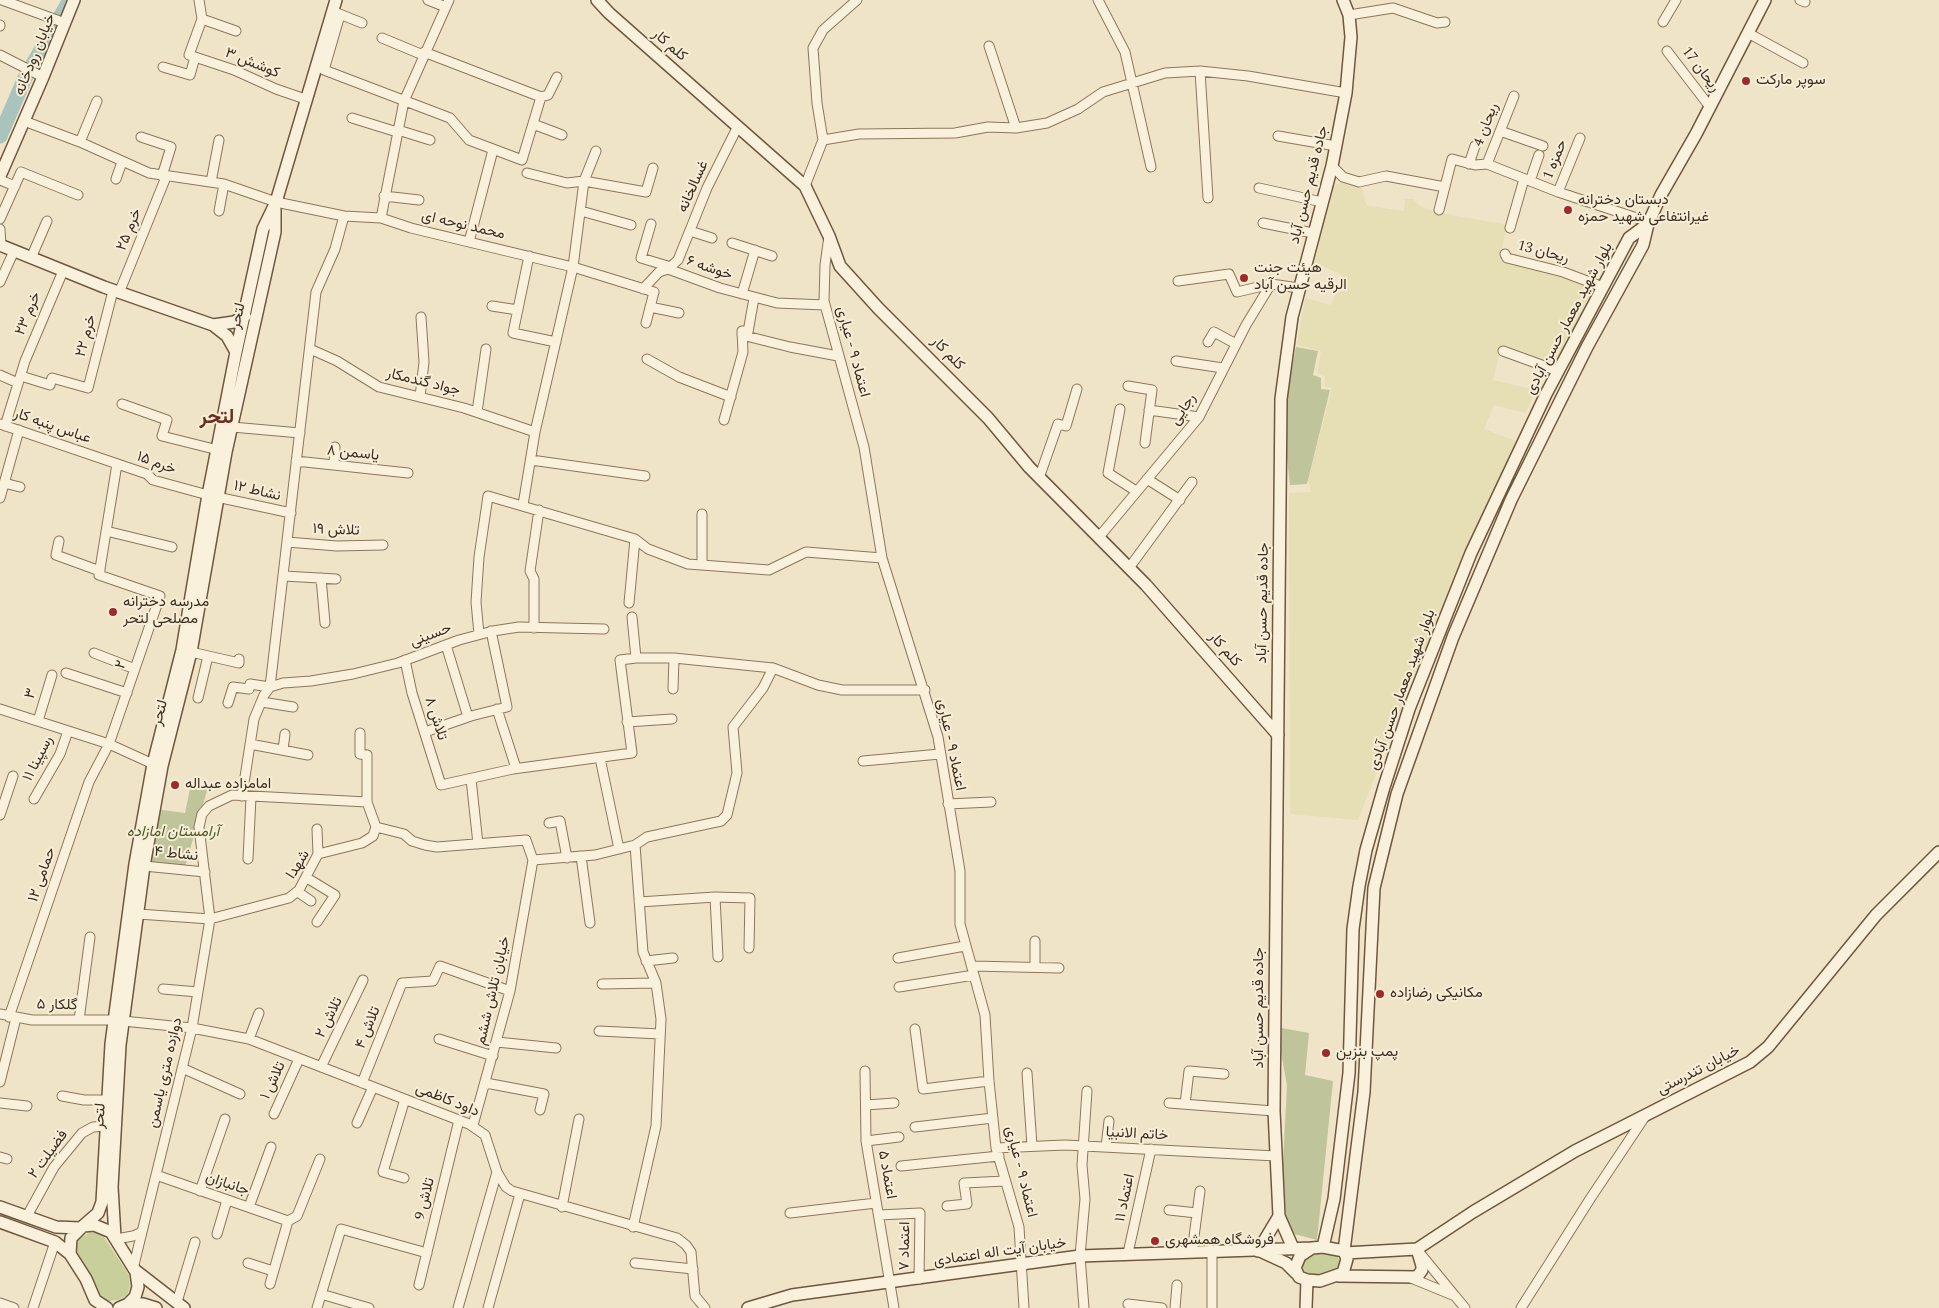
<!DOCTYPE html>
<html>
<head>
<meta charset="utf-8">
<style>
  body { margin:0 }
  canvas { display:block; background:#f0e4c8 }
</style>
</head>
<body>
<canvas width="1939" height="1308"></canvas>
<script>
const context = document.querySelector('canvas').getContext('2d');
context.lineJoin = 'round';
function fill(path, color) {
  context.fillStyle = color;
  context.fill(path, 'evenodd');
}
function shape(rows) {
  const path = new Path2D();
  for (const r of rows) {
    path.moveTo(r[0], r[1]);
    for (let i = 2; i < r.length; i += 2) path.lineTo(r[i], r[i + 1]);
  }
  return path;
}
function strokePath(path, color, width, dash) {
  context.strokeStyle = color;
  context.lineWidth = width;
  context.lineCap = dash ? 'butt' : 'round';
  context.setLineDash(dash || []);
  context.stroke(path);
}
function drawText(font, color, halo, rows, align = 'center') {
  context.font = font + ' Spectral,Vazirmatn,serif';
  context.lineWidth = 4;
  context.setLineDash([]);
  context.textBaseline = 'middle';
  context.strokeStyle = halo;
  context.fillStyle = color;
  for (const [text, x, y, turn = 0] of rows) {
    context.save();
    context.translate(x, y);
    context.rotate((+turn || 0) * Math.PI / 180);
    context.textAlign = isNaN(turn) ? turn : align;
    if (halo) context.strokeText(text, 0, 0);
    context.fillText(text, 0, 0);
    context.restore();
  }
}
fill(shape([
  [1342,182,1363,189,1365,202,1368,206,1404,211,1405,199,1413,199,1421,207,1436,212,1507,225,1500,256,1505,260,1594,286,1555,367,1501,347,1493,380,1536,390,1526,413,1494,405,1484,429,1516,441,1429,639,1358,820,1290,814,1289,493,1311,492,1308,480,1332,388,1324,386,1325,377,1317,373,1321,351,1297,345,1305,298,1331,305,1343,275,1314,263,1333,186]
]), '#e6deb5');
fill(shape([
  [90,1232,102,1234,129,1275,130,1287,127,1295,118,1300,109,1301,101,1296,76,1252,78,1240],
  [1317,1250,1337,1255,1341,1264,1339,1269,1316,1279,1303,1273,1301,1266,1303,1260]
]), '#c9cf9b');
fill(shape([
  [1296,347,1318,351,1313,375,1321,378,1321,389,1330,390,1307,484,1290,485,1284,431,1289,381],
  [191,784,208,787,185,867,147,861,155,809,185,813],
  [1276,1027,1309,1033,1305,1075,1333,1081,1317,1240,1287,1232,1283,1162,1287,1085]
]), '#bfc49a');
strokePath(shape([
  [0,136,25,78,70,0]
]), '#a9c4bc', 15);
const street = shape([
  [2,0,65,23],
  [199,0,202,19,189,55,234,70,276,89,305,99],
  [428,0,446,7],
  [1098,0,1125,52,1151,167],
  [1800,0,1805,2],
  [337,13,362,23],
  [340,15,324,70,450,118,469,140,522,160,541,97,424,52],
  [1349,15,1393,8,1437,23,1445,22],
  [202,19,236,31],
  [1663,22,1676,0],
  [0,26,0,25],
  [1748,33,1803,63],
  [382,38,423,55],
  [989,46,1016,128],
  [1667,51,1710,107],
  [0,55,43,77],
  [163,67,190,75,195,57],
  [1200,71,1208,198],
  [541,97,548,95,557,77],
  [352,118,397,132],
  [24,121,80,142,149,173,224,184,276,202,344,216,381,218,411,228,573,267,654,292,646,323],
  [533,124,562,135],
  [398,130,430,140],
  [1500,131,1543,146],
  [1278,136,1336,146],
  [141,137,171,147,162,176],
  [823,140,859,134,955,133,988,127,1016,128,1047,123,1078,109,1103,92,1165,73,1200,71,1248,76,1346,93],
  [80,142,97,101],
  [1469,164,1475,146],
  [1487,164,1514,96],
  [1332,166,1343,177,1359,182,1386,176,1445,187],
  [527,173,567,183,584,181,646,192,653,168],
  [116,179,122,162],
  [0,180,15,186],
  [1530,181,1539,155],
  [211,182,219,140],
  [805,186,823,140,817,103,813,48,823,30,857,0],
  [1259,188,1322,202],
  [1558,192,1580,138],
  [384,196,419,200],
  [1439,210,1452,159,1475,165,1487,164,1558,192,1649,222],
  [219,211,224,184],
  [581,211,631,225],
  [381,218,404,101,449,0],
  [0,219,21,172,78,195],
  [1263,223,1313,233],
  [651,224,641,258,671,267],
  [1510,228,1524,179],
  [0,229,1,245],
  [690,231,712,238],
  [829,236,825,265,824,301,864,447,882,558,938,737,960,871,960,924,985,1015,989,1081,996,1148,1019,1227,1024,1308],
  [469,242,493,150],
  [732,243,772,256],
  [1505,254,1507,258,1563,272,1603,287],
  [529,256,513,333,556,342],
  [31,258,47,221],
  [668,269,720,288,777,303,825,305],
  [1178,281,1229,274,1237,292,1271,284,1299,288],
  [0,282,14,251],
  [643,289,659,272,668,269,678,260,707,188,738,126],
  [119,293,166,177],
  [742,294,755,250],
  [492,306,518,310],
  [650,307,679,313],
  [742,335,790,347,838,356],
  [1208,342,1214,332,1236,344],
  [310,349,337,361,379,387,464,408,535,432],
  [1503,351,1558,371],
  [647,359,679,377,731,397],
  [1176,361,1223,368],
  [0,375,18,383],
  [21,376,50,385,52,378,88,388,113,291],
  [1128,386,1152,390,1145,443],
  [420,397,424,362,421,317],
  [122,404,167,420,162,436,218,450],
  [1120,409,1108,473,1136,491],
  [1149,410,1199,417],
  [477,412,486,349],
  [724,420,743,352,742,331,748,332,754,298],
  [0,424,147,474,153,480,208,495],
  [5,426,25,361,63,271],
  [232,427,300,433],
  [531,460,645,476],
  [296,461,408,473],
  [334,465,335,447],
  [1039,478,1058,424,1066,426,1077,389],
  [1147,479,1180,500],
  [4,483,20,487],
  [217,497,291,513],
  [0,498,19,430],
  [523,505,535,432,573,267,584,181,596,151],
  [106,531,172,547],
  [1099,537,1199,417,1246,325,1271,284],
  [59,541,56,555,100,571],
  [287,542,337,546,383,545],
  [702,565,702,514],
  [1129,568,1192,482],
  [284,576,336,579],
  [321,578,325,623],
  [629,603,635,539],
  [632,617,636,658],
  [534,628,534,579,530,571,539,510],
  [479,634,476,602,479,557,488,496,635,539,648,549,688,564,769,570,806,552,882,558],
  [446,645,468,717],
  [191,652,239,663,239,659],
  [94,653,135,669],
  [405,660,412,693,441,785,513,769,632,753,620,660,636,658,674,658,773,668],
  [66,673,127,693],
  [673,689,674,658],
  [198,698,208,656],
  [262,702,293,707],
  [228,703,233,687,249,689,250,684,270,687,283,683,311,681,353,674,398,663,459,640,493,631,519,627,604,629],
  [0,709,109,744,153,764],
  [497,709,516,768],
  [38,721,52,675],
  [627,722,672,719],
  [425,732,471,716,507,707,491,631],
  [250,744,308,755],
  [283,750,285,734],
  [600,758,619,849],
  [863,761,940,754],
  [471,779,478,844],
  [242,796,254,719,264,695,270,687,316,292,335,249,344,216],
  [34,799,60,754,68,731],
  [948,804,991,802],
  [0,815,13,776],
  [549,823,560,821,567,858],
  [376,827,404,834,412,841,425,845,437,847,526,840,533,860,595,855,635,845,647,837,721,821,727,815,737,773,733,727,763,688,773,668,818,685,842,690,925,690],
  [317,829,318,854],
  [581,856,590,923],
  [248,859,251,797],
  [144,866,205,872],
  [307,878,335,895,317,922],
  [298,892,311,901],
  [715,897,718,957],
  [639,902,715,897,750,898,749,948],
  [138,914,210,919,289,898,299,890,318,854,362,843,373,836,376,827,367,802],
  [1035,941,1035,967],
  [898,958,965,946],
  [646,961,673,958],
  [972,966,1059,968],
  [602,984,656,983],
  [899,987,974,975],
  [163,989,198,992],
  [0,1014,32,1020,114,1020],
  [9,1017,89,782,109,744,160,596,99,575,117,464],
  [79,1020,90,937],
  [123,1021,192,1028,249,1039,469,1124,485,1135,497,1172,506,1187,512,1191,677,1238,686,1245,691,1252,695,1296,705,1308],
  [915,1029,923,1089,989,1081],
  [599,1031,660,1034],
  [249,1039,259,1013],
  [439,1039,493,1056],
  [497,1042,556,1048],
  [321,1067,363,980],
  [182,1068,240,1094],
  [865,1071,866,1141,894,1308],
  [1027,1073,1032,1146],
  [0,1082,16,1018],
  [362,1083,402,983,433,981,440,966,510,991],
  [486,1083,544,1094,540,1110],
  [62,1096,84,1100,108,1100],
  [0,1103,27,1106],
  [1169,1103,1274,1111],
  [1185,1104,1189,1071,1224,1074],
  [866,1105,894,1103],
  [274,1114,299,1059],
  [357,1123,373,1087],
  [473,1125,510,991,533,860],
  [915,1127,993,1118],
  [866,1141,899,1137],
  [1106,1147,1109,1121],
  [996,1148,1065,1145,1276,1156],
  [0,1157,7,1159],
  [901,1166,999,1156],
  [156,1175,288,1221],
  [404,1178,383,1172,405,1099],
  [200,1191,225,1119],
  [947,1206,967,1204,964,1183,1005,1181],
  [249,1207,271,1147],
  [562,1207,579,1119],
  [1169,1210,1197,1213],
  [790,1213,876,1203],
  [879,1215,920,1213,919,1279],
  [27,1216,54,1167,82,1133,93,1127,106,1126],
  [633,1227,656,1126,661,1019,656,983,643,952,635,845],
  [142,1232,192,1028,210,919,199,827,202,814,209,806,232,795,367,802,367,755,360,754,360,733],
  [217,1234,227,1200],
  [116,1239,133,1236,142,1232,133,1269],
  [1192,1252,1200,1191],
  [1212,1252,1212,1308],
  [1128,1253,1151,1149],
  [248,1263,273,1271],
  [635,1263,693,1269],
  [1411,1278,1455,1296,1419,1252],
  [270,1284,288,1221,297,1216,320,1159],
  [419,1285,459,1120],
  [321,1294,369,1308],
  [1455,1296,1465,1308],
  [177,1302,195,1242],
  [0,1303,14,1308],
  [1128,1304,1162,1308],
  [33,1308,55,1242],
  [317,1308,341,1229,427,1253],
  [458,1308,497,1172],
  [488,1308,520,1194],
  [1084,1308,1080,1256,1085,1199,1082,1165,1087,1091],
  [1175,1308,1177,1285],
  [1521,1308,1590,1199,1646,1115]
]);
const secondary = shape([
  [597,0,609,13,805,186,829,236,840,266,878,308,988,418,1029,467,1146,585,1278,735],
  [0,176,43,77,74,0],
  [0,245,104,287,213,325,234,322,245,316],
  [213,325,227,336,236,352],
  [0,1207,56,1227,80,1228],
  [0,1222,55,1242,70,1254],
  [83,1226,98,1213,102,1202,111,1044,135,864,153,764,182,650,208,495,236,352,263,229,276,202,336,0],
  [115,1237,112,1187,120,1045,144,866,162,766,191,652,226,452,275,232,275,207],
  [1323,1247,1334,1199,1349,1073,1353,929,1359,886,1366,850,1384,787,1409,709,1471,553,1546,394,1629,238,1648,224],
  [1323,1247,1344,1251,1347,1259,1343,1273,1320,1281,1307,1280,1299,1277,1295,1268,1300,1256,1312,1248,1323,1247],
  [1293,1248,1279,1216,1274,1111,1281,399,1292,317,1332,166,1346,93,1351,37,1349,15,1343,0],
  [1417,1249,1473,1212,1575,1151,1750,1062,1768,1047,1876,915,1939,852],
  [1258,1251,1279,1216],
  [1260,1251,1286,1263,1296,1273],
  [1344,1251,1364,1092,1374,888,1397,794,1453,637,1511,500,1587,347,1643,245,1648,224,1661,195,1696,134,1765,0],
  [1345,1253,1417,1249],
  [135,1270,184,1308],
  [1338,1276,1417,1277,1422,1270,1422,1266,1417,1249],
  [128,1304,143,1304,156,1308],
  [107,1308,95,1300,86,1279,70,1254,71,1238,83,1226,94,1225,111,1232,136,1272,138,1287,135,1297,128,1304,119,1308],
  [748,1308,792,1295,1080,1256,1312,1248],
  [1306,1308,1307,1280]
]);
strokePath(street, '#8d765c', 11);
strokePath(secondary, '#6f573f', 14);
strokePath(street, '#faf1dc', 9);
strokePath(secondary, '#faf1dc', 11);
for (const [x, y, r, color] of [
  [1746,81,5,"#9e2a2b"],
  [1568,210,5,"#9e2a2b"],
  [1244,278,5,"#9e2a2b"],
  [113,612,5,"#9e2a2b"],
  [175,785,5,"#9e2a2b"],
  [1380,994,5,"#9e2a2b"],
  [1326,1053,5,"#9e2a2b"],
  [1155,1241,5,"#9e2a2b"]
]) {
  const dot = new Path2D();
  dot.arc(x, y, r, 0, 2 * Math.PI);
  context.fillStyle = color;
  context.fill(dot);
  strokePath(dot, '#f7eed8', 2);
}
drawText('15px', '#3d2e20', '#f7eed8', [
  ["کلم کار",669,46,41],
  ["خیابان رودخانه",36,55,-68],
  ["کوشش ۳",252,64,22],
  ["ریحان 17",1700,70,53],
  ["ریحان 4",1487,125,-69],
  ["حمزه 1",1556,160,-68],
  ["جاده قدیم حسن آباد",1310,185,-76],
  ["غسالخانه",694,187,-66],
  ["محمد نوحه ای",463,226,13],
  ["خرم ۲۵",130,230,-68],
  ["ریحان 13",1543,253,15],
  ["خوشه ۶",709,269,19],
  ["خرم ۲۳",29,314,-68],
  ["لتحر",239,316,-77],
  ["بلوار شهید معمار حسن آبادی",1570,319,-62],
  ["خرم ۲۲",87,336,-75],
  ["اعتماد ۹ - عیاری",852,352,75],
  ["کلم کار",947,354,46],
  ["جواد گندمکار",423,383,14],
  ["رجایی",1184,410,-57],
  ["عباس پنبه کار",52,427,19],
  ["یاسمن ۸",353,454,6],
  ["خرم ۱۵",156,464,20],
  ["نشاط ۱۲",257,492,13],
  ["تلاش ۱۹",336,531,2],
  ["جاده قدیم حسن آباد",1264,603,-89],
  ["حسینی",431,636,-21],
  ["کلم کار",1224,650,49],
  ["۲",122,665,-71],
  ["بلوار شهید معمار حسن آبادی",1403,690,-70],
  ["۳",32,694,-73],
  ["لتحر",161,713,-75],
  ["تلاش ۸",435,719,72],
  ["اعتماد ۹ - عیاری",950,745,78],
  ["رسپینا ۱۱",39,759,-63],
  ["نشاط ۴",176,855,6],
  ["شهدا",299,865,-58],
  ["حمامی ۱۲",43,875,-71],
  ["خیابان تلاش ششم",494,991,-77],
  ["گلکار ۵",57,1006,1],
  ["جاده قدیم حسن آباد",1260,1008,-90],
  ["تلاش ۲",330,1018,-64],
  ["تلاش ۴",369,1028,-68],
  ["خیابان تندرستی",1699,1071,-27],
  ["دوازده متری یاسمن",166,1073,-77],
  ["تلاش ۱",274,1081,-65],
  ["داود کاظمی",447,1101,22],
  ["لتحر",101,1116,-86],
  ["خاتم الانبیا",1137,1135,3],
  ["فضیلت ۲",49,1155,-54],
  ["اعتماد ۹ - عیاری",1020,1172,76],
  ["اعتماد ۵",886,1175,80],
  ["جانبازان",227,1185,19],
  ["اعتماد ۱۱",1126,1198,-78],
  ["تلاش 9",426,1199,-76],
  ["اعتماد ۷",906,1246,-89],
  ["خیابان آیت اله اعتمادی",1000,1253,-8]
]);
drawText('15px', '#3d2e20', '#f7eed8', [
  ["سوپر مارکت",1756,81],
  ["دبستان دخترانه",1578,201],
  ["غیرانتفاعی شهید حمزه",1578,218],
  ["هیئت جنت",1254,269],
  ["الرقیه حسن آباد",1254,286],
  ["مدرسه دخترانه",123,603],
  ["مصلحی لتحر",123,620],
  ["امامزاده عبداله",185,785],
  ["مکانیکی رضازاده",1390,994],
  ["پمپ بنزین",1336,1053],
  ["فروشگاه همشهری",1165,1241]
], 'left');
drawText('italic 15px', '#4d5a26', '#f7eed8', [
  ["آرامستان امازاده",173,833]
]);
drawText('bold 20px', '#6b2e1e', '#f7eed8', [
  ["لتحر",217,419]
]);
</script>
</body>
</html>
